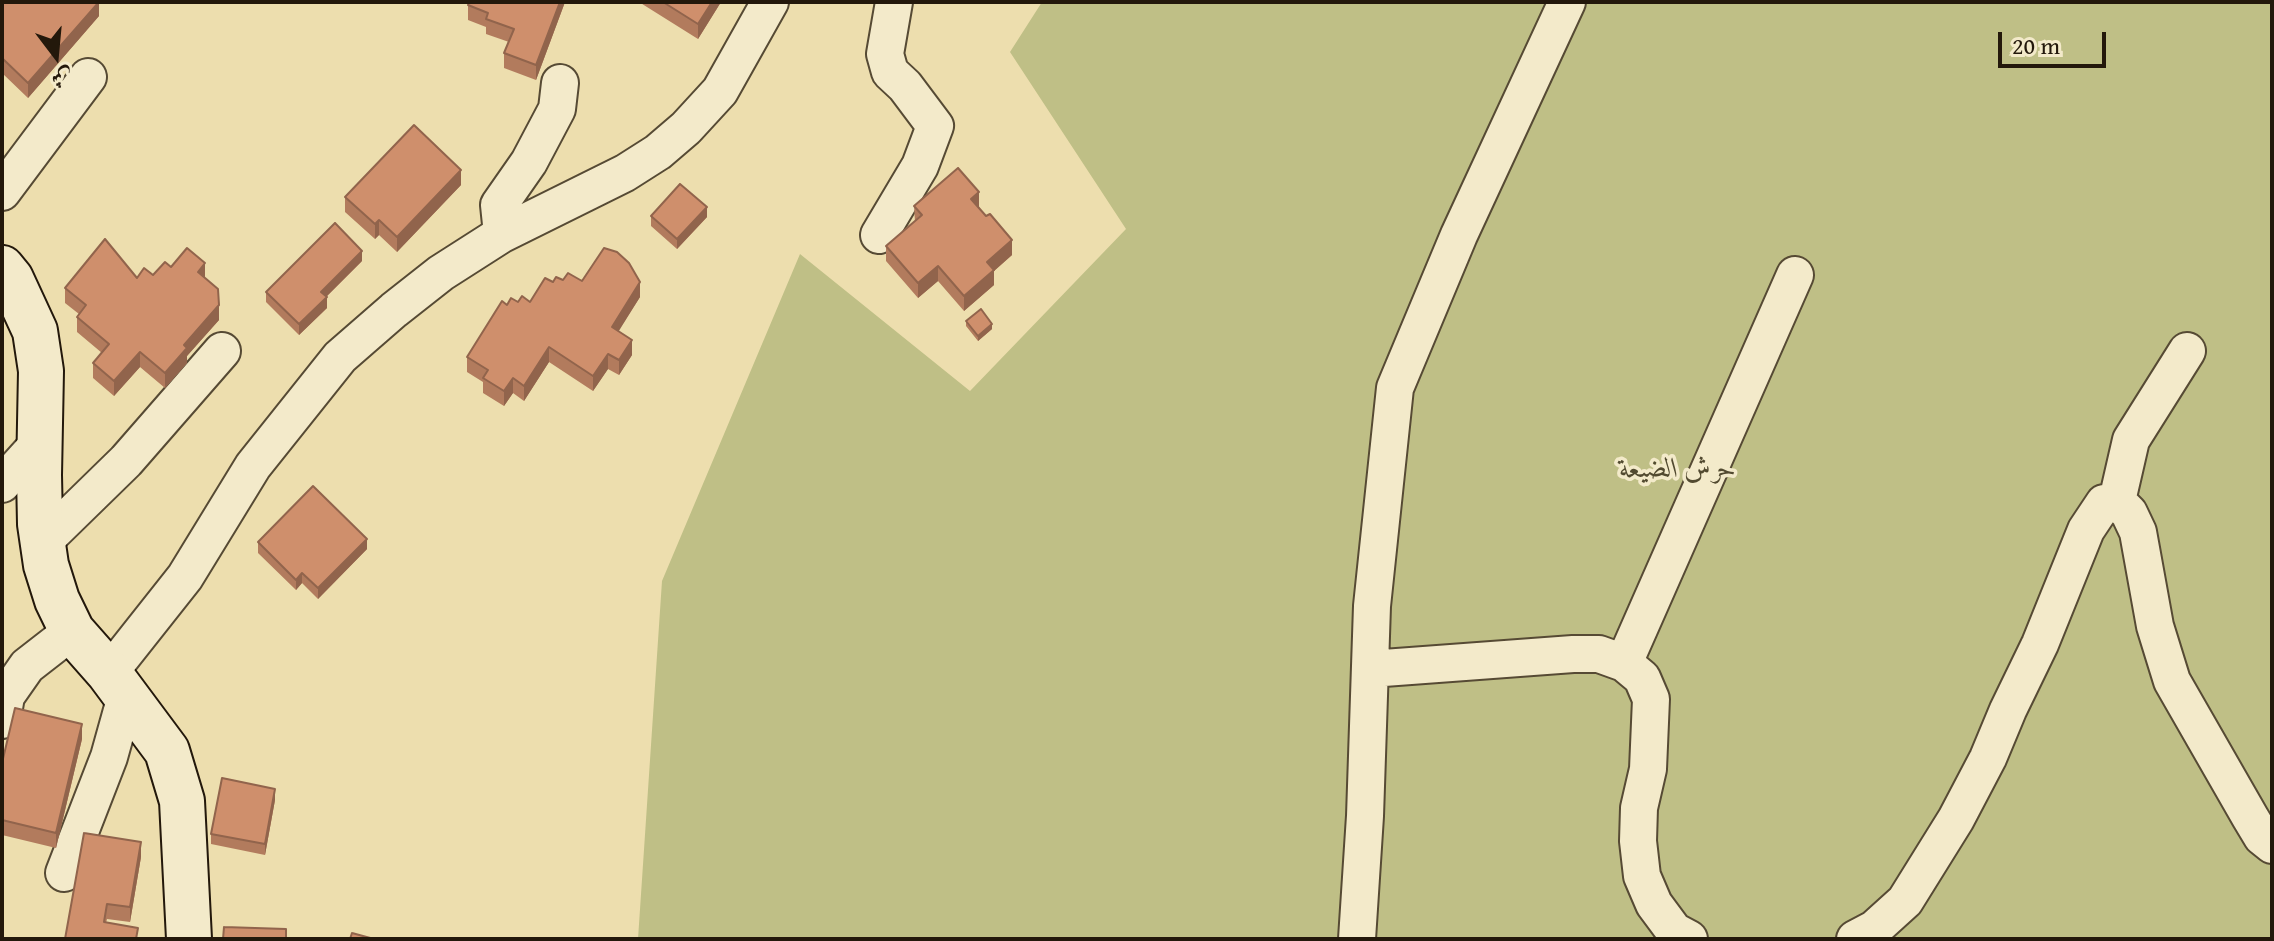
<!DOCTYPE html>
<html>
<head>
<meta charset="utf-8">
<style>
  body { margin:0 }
  #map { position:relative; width:2274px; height:941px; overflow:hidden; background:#eddeae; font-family:"Gentium Book Plus",Amiri,serif }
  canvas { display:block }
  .frame { position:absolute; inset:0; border:4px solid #23180b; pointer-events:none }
  .north { position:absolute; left:16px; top:16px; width:80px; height:80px; -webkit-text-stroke:6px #f3eaca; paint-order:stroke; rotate:164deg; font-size:22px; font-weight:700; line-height:32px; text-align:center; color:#23180b }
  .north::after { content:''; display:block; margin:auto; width:28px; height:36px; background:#23180b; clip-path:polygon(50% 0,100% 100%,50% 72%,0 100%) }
  .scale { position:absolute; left:1998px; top:32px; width:108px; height:36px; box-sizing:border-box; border:4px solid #23180b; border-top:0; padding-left:10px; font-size:24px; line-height:28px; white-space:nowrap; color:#23180b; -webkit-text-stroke:6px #f3eaca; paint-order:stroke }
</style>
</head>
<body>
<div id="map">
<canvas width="2274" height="941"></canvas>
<div class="frame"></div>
<div class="north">ش</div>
<div class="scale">20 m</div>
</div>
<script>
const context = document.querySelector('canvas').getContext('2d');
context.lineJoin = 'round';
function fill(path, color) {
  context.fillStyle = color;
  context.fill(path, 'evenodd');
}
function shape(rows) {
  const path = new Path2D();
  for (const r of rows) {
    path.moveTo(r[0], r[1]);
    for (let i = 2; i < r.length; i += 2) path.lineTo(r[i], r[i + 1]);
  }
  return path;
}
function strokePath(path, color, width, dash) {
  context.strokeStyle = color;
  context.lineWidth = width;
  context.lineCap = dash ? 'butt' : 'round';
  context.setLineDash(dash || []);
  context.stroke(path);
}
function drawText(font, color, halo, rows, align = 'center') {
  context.font = font + ' "Gentium Book Plus",Amiri,serif';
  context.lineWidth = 7;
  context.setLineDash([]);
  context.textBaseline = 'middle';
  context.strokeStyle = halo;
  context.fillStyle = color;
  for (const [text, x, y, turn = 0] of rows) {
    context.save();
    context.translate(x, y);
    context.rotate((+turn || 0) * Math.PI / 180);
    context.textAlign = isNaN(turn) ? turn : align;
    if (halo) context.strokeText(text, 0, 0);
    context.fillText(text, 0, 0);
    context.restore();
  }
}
fill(shape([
  [1042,2,2272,2,2272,939,638,939,662,581,800,254,970,391,1126,229,1010,52]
]), '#bfbf86');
const street = shape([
  [2,192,88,77],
  [502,234,499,205,529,162,557,109,560,83],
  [879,235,920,166,935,126,905,86,890,72,885,54,894,2],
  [2,484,40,442],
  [2117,501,2131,440,2187,351],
  [43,542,126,461,222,351],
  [1624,663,1795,275],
  [1370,669,1573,654,1599,654,1624,663,1642,678,1651,699,1648,769,1639,808,1638,841,1642,876,1654,904,1674,931,1689,939],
  [109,673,185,577,253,466,340,357,394,310,441,273,502,234,625,173,658,152,686,128,720,91,770,2],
  [2,720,6,696,27,666,72,631],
  [64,873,109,757,126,696],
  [1357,939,1365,816,1372,606,1395,388,1459,235,1567,2],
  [1855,939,1874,929,1905,901,1956,819,1988,758,2008,710,2040,644,2086,530,2104,503,2117,501,2129,513,2138,532,2155,626,2172,681,2250,817,2262,837,2272,845]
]);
const secondary = shape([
  [2,268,11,279,35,331,41,371,39,475,40,524,46,565,57,600,72,631,109,673,167,751,182,801,189,939]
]);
strokePath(street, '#564a34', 40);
strokePath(secondary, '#23180b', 48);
strokePath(street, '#f3eaca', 36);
strokePath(secondary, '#f3eaca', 44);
fill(shape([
  [2,2,99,16,28,98,2,73],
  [565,2,536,80,504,68,504,53,509,42,486,34,486,27,468,20,468,5],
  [639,2,721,2,698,39],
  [461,185,397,252,379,235,375,239,345,212,345,197],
  [914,206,979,207,1012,255,994,271,994,285,964,311,938,281,918,298,886,261,886,246,915,222],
  [651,216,707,217,677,249,651,226],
  [362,261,326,297,327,308,299,335,266,302,266,292],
  [171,267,205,278,219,320,187,356,187,363,165,388,140,367,114,396,93,378,93,363,102,353,77,332,77,317,79,314,65,303,65,288,137,278,153,275],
  [563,280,582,281,640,297,618,331,632,355,619,375,608,369,593,391,549,362,524,401,513,393,504,406,483,393,483,382,467,372,467,357,507,305,518,302,530,302,553,282],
  [966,321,992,329,978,341,966,326],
  [258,542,367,549,318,599,302,583,296,590,258,553],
  [82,739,56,848,2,835,2,763],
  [275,800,265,855,211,844,211,834],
  [141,857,130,922,107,919,106,923,138,939,65,939]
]), '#b27b5d');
fill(shape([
  [99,2,99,16,28,98,28,83],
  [560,2,565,2,536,80,536,65],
  [712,2,721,2,698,39,698,24],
  [461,170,461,185,397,252,397,237],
  [979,192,979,207,971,214,971,199],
  [707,207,707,217,677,249,677,239],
  [379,220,379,235,375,239,375,224],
  [1012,240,1012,255,994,271,994,285,964,311,964,296,987,262],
  [362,251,362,261,321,302,321,292],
  [205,263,205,278,198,272],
  [938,266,938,281,918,298,918,283],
  [640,282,640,297,612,342,612,327],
  [327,297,327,308,299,335,299,324],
  [219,305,219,320,187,356,187,363,165,388,165,373,184,345],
  [992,324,992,329,978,341,978,336],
  [632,340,632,355,619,375,619,360],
  [549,347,549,362,524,401,524,386],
  [140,352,140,367,114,396,114,381],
  [608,354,608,369,593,391,593,376],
  [513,378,513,393,504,406,504,391],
  [367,539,367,549,318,599,318,588],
  [302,573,302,583,296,590,296,580],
  [82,724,82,739,56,848,56,833],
  [275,789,275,800,265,855,265,844],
  [141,842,141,857,130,922,130,907]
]), '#91644c');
const building = shape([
  [2,2,99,2,28,83,2,58,2,2],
  [469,2,560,2,536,65,504,53,514,29,486,19,488,13,468,5,469,2],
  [663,2,712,2,698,24,663,2],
  [414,125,461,170,397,237,379,220,375,224,345,197,414,125],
  [958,168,979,192,971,199,986,216,990,214,1012,240,987,262,994,270,964,296,938,266,918,283,886,246,922,215,914,206,958,168],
  [680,184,707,207,677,239,651,216,680,184],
  [335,223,362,251,321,292,327,297,299,324,266,292,335,223],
  [105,239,137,278,144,268,153,275,165,262,171,267,187,248,205,263,198,272,218,289,219,305,184,345,187,348,165,373,140,352,114,381,93,363,109,344,77,317,86,305,65,288,105,239],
  [604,248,617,252,629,263,640,282,612,327,632,340,619,360,608,354,593,376,549,347,524,386,513,378,504,391,483,378,488,370,467,357,502,301,507,305,511,298,518,302,522,296,530,302,545,278,553,282,556,277,563,280,568,273,582,281,604,248],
  [981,309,992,324,978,336,966,321,981,309],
  [313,486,367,539,318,588,302,573,296,580,258,542,313,486],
  [15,708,82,724,56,833,2,820,2,763,15,708],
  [222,778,275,789,265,844,211,834,222,778],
  [84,833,141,842,130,907,107,904,104,922,138,928,136,939,65,939,84,833],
  [224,927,286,929,286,939,223,939,224,927],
  [352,933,374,939,350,939,352,933]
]);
fill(building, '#cf8f6c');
strokePath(building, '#91644c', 2);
drawText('italic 28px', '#524a30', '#f3eaca', [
  ["حرش الضيعة",1678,470]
]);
</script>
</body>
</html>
